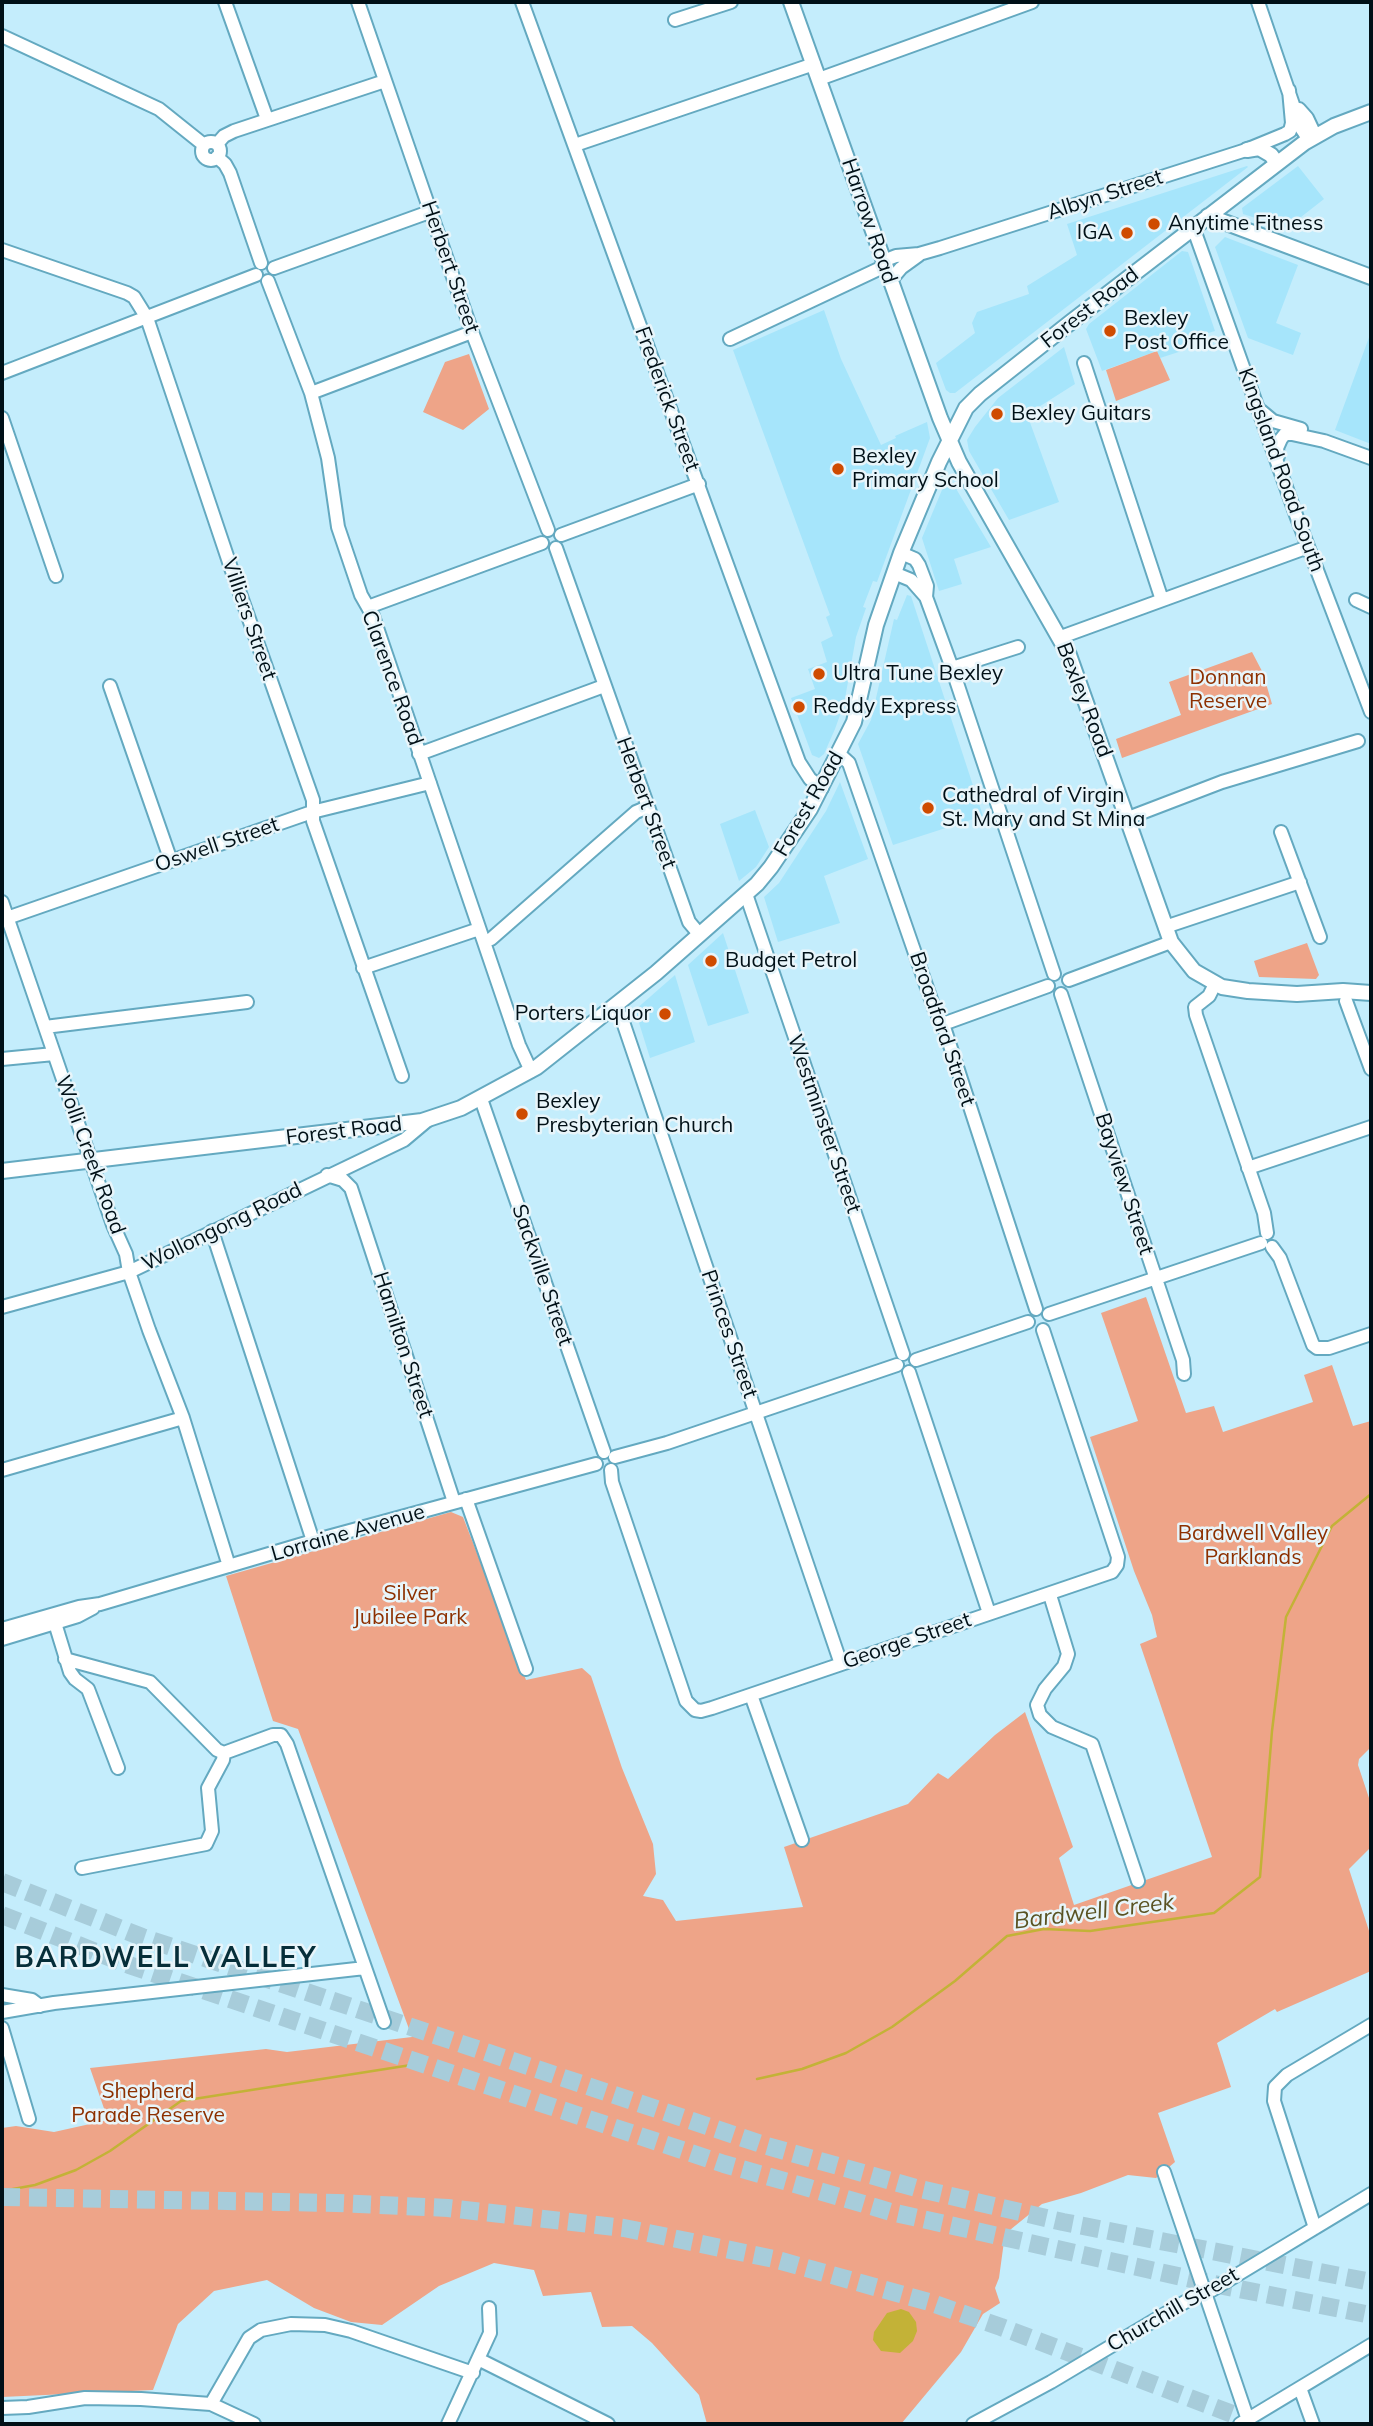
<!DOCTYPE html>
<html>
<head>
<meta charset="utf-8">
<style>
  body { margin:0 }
  #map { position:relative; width:1373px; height:2426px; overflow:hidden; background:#c4edfc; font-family:Mulish,sans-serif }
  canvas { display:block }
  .frame { position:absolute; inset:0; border:4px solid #001017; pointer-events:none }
</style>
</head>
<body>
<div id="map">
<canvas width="1373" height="2426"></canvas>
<div class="frame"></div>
</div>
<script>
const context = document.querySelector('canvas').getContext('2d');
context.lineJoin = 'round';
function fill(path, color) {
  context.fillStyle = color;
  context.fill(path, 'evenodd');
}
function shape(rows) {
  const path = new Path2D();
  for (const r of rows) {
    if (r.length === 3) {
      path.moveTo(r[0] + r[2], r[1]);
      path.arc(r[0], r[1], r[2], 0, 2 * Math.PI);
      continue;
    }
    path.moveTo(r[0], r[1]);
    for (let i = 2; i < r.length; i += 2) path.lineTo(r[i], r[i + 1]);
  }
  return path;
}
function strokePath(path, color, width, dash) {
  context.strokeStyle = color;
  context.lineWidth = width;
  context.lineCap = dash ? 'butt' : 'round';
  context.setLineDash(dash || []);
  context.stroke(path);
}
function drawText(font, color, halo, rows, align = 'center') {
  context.font = font + ' Mulish,sans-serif';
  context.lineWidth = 5;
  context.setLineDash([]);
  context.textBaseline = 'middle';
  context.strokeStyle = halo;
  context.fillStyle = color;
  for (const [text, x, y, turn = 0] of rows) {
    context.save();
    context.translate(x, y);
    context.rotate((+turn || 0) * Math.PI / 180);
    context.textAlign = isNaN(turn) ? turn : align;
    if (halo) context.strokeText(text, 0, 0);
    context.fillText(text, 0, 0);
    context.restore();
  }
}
fill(shape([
  [1247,166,1248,167,955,393,950,393,946,390,936,363,975,333,972,323,977,312,1029,294,1027,286,1077,255,1067,224],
  [1298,166,1324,199,1287,228,1243,214,1242,208],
  [1225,237,1298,265,1276,323,1301,333,1293,355,1248,338,1215,247],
  [1182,251,1188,252,1215,331,1185,340,1188,349,1160,358,1157,351,1102,371,1086,329,1089,324],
  [824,310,841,359,881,445,896,438,895,436,927,422,930,438,877,582,873,581,863,607,866,608,856,637,844,704,835,729,824,754,819,758,812,755,791,698,815,689,808,669,827,662,821,642,833,636,826,617,830,615,733,350],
  [1371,332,1371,444,1335,430],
  [1064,347,1075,384,1034,410,1035,413,1028,417,1059,502,1009,520,969,451,967,440,975,427,998,398],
  [952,482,991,547,954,559,962,584,939,591,922,538,944,485],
  [907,595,911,596,983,816,893,845,858,744,871,720,894,619,897,620],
  [840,782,868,859,824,876,840,923,778,942,764,897,779,883,826,811],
  [755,810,769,847,756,867,739,881,720,824],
  [723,933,749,1013,708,1026,688,965],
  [675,975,695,1042,650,1058,635,1010]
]), '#a6e5fb');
fill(shape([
  [1157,351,1170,380,1116,401,1106,370],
  [469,354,489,409,463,430,423,412,445,362],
  [1252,652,1263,673,1272,704,1122,758,1116,739,1181,715,1169,682],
  [1307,943,1319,975,1316,979,1259,977,1254,961],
  [1146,1297,1186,1413,1214,1406,1223,1432,1313,1402,1304,1375,1332,1365,1353,1426,1371,1421,1371,1747,1359,1759,1358,1765,1371,1804,1371,1847,1349,1869,1371,1937,1371,1971,1277,2012,1275,2009,1217,2043,1231,2087,1158,2113,1175,2162,1156,2178,1128,2175,1081,2193,1042,2204,1005,2234,999,2278,995,2288,1000,2303,983,2314,961,2352,901,2424,707,2424,699,2395,652,2343,632,2326,602,2327,591,2292,543,2296,534,2270,494,2263,439,2286,382,2325,351,2322,314,2308,267,2280,214,2291,178,2324,153,2390,2,2397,2,2128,16,2126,54,2132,108,2120,90,2068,266,2049,287,2052,412,2037,298,1729,273,1721,226,1576,451,1512,463,1517,526,1680,582,1668,591,1676,622,1768,653,1844,656,1874,643,1896,663,1900,676,1921,803,1907,784,1847,908,1804,938,1773,948,1779,995,1735,1025,1712,1073,1847,1059,1858,1074,1905,1212,1857,1140,1644,1157,1637,1152,1615,1134,1571,1090,1437,1138,1421,1101,1313]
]), '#eea488');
fill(shape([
  [901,2309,909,2312,916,2322,917,2331,913,2341,900,2353,881,2351,873,2340,874,2332,887,2313]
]), '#c3b237');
strokePath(shape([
  [757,2079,802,2069,846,2053,892,2027,955,1981,1007,1936,1044,1929,1090,1931,1214,1913,1260,1877,1272,1731,1286,1617,1332,1526,1371,1494],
  [2,2191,35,2185,76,2170,110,2151,181,2101,411,2065]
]), '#c3b237', 2.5);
strokePath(shape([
  [2,1882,142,1937,767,2146,916,2188,1063,2222,1371,2282],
  [2,1915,129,1965,360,2043,724,2164,809,2188,891,2212,1209,2283,1371,2315],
  [2,2197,337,2203,448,2208,624,2228,774,2259,929,2302,1001,2327,1259,2424]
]), '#a7ccda', 18, [18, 9]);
const minor = shape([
  [225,2,267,119],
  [358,2,472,332,548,530],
  [522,2,799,762,810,779,822,788],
  [1258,2,1301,128,1309,140],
  [675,20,731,2],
  [2,36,159,109,204,145],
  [819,79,1032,2],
  [1299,109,1307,118,1315,135],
  [211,151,9],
  [217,144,224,136,234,131,385,81],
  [575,145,814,64],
  [217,157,225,164,230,173,261,263],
  [1193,227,1296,515,1371,712],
  [2,250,127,293,134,297,147,318,231,568,313,800,313,821,402,1076],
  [883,261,896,256,919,254,940,248,1246,150,1285,134,1290,131,1292,123,1289,90],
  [274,268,432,211],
  [268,281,311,393,328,458,338,527,361,595,373,616,519,1045,531,1071],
  [890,281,901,268,919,255],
  [730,339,885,266],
  [1084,363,1162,600],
  [2,373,256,275],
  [311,393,472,332],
  [1261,411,1273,421,1301,429],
  [2,418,56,576],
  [1278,456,1277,448,1281,439,1285,434,1292,434,1324,441,1371,458],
  [561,535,699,484],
  [556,548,689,922,700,935],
  [901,553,915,559,919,565,927,586,926,597],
  [894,573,911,580,926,597,952,668,1054,974],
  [1356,600,1371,607],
  [368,607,542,543],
  [1061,637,1308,547],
  [952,668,1018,647],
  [110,686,171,861],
  [419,754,604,686],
  [839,754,849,763,934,1008,943,1024,1036,1309],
  [1128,818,1222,782,1358,741],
  [1281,832,1320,937],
  [746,894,903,1354],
  [2,902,113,1225,126,1254,129,1272,149,1330,183,1418,229,1566],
  [7,918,312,812,430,783],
  [1165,927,1300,882],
  [484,942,491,939,636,812,648,807],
  [363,968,479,929],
  [1069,980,1171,942],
  [1215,984,1209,996,1195,1007,1196,1015,1264,1213,1267,1233],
  [1061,994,1183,1360,1184,1374],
  [1346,1001,1371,1069],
  [614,1007,621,1016,841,1664],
  [943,1024,1048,986],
  [45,1027,247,1002],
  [2,1059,54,1054],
  [481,1099,604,1452],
  [1248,1168,1371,1127],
  [327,1175,343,1180,351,1188,454,1502],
  [212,1231,313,1541],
  [1272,1247,1280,1258,1313,1345,1317,1348,1329,1348,1371,1334],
  [2,1307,129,1272,404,1140,429,1119],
  [1049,1314,1261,1243],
  [916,1360,1028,1322],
  [909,1372,989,1613],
  [615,1457,667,1443,897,1365],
  [2,1470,183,1418],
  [611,1470,612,1482,686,1701,695,1710,701,1711,712,1708,1112,1572,1117,1565,1118,1557,1043,1330],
  [466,1499,526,1669],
  [1050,1595,1068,1654,1064,1666,1045,1689,1037,1705,1040,1715,1052,1727,1092,1744,1138,1881],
  [55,1623,70,1672,75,1679,88,1689,118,1768],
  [2,1629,79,1607,100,1604,313,1541,596,1464],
  [2,1639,78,1616,93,1608],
  [65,1659,150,1682,217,1750,224,1753],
  [751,1695,802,1840],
  [82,1868,206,1844,212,1831,208,1788,223,1760,224,1753,273,1735,281,1735,287,1744,384,2022],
  [2,1995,32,2000,40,2006],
  [2,2012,54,2003,365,1968],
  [2,2028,29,2119],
  [1164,2172,1248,2420],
  [1315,2228,1274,2101,1275,2087,1287,2075,1371,2025],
  [478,2359,608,2424],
  [1300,2388,1313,2424],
  [211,2404,249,2338,261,2330,291,2324,325,2325,351,2331,473,2373],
  [2,2408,28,2407,85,2398,141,2399,211,2404,254,2424],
  [448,2424,490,2333,489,2308],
  [973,2424,1051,2382,1200,2293,1212,2290,1371,2194],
  [1240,2424,1371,2345]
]);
const major = shape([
  [791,2,940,418,959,462,1069,655,1171,942,1194,971,1222,987,1248,991,1297,994,1343,991,1371,993],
  [1247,150,1259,148,1271,155,1277,163],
  [1208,216,1371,277],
  [2,1171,422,1121,461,1108,537,1067,656,973,757,884,771,867,810,809,854,722,876,625,901,553,939,462,966,408,980,394,1071,322,1304,143,1334,126,1371,112]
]);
strokePath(minor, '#64a9c0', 16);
strokePath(major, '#64a9c0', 18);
strokePath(minor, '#fff', 12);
strokePath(major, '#fff', 14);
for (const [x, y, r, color] of [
  [1154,224,7,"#cf4b00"],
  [1127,233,7,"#cf4b00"],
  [1110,331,7,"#cf4b00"],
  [997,414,7,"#cf4b00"],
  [838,469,7,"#cf4b00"],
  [819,674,7,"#cf4b00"],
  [799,707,7,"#cf4b00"],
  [928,808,7,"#cf4b00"],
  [711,961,7,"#cf4b00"],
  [665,1014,7,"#cf4b00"],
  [522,1114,7,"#cf4b00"]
]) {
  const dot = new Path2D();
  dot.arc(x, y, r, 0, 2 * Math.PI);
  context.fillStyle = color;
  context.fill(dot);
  strokePath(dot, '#e8f5fa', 2.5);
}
drawText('21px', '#001017', '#e8f5fa', [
  ["Albyn Street",1105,195,-18],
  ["Harrow Road",869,221,71],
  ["Herbert Street",450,267,71],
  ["Forest Road",1090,308,-38],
  ["Frederick Street",667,399,70],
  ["Kingsland Road South",1281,470,70],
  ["Villiers Street",249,619,71],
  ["Clarence Road",392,678,70],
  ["Bexley Road",1084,700,69],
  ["Herbert Street",646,803,70],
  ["Forest Road",809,804,-60],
  ["Oswell Street",217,845,-19],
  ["Broadford Street",942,1029,71],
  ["Westminster Street",824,1124,71],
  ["Forest Road",344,1131,-7],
  ["Wolli Creek Road",90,1155,70],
  ["Bayview Street",1124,1184,72],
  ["Wollongong Road",222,1227,-26],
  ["Sackville Street",542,1275,71],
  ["Princes Street",729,1334,71],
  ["Hamilton Street",403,1345,72],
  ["Lorraine Avenue",348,1533,-16],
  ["George Street",907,1641,-19],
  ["Churchill Street",1173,2310,-30]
]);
drawText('21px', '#001017', '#e8f5fa', [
  ["Anytime Fitness",1168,224],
  ["IGA",1113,233,"right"],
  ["Bexley",1124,319],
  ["Post Office",1124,343],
  ["Bexley Guitars",1011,414],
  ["Bexley",852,457],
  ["Primary School",852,481],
  ["Ultra Tune Bexley",833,674],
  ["Reddy Express",813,707],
  ["Cathedral of Virgin",942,796],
  ["St. Mary and St Mina",942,820],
  ["Budget Petrol",725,961],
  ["Porters Liquor",651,1014,"right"],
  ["Bexley",536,1102],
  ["Presbyterian Church",536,1126]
], 'left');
drawText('21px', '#8d3000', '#e8f5fa', [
  ["Donnan",1228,678],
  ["Reserve",1228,702],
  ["Bardwell Valley",1253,1534],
  ["Parklands",1253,1558],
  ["Silver",410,1594],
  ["Jubilee Park",410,1618],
  ["Shepherd",148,2092],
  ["Parade Reserve",148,2116]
]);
drawText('italic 23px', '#5a5323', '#e8f5fa', [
  ["Bardwell Creek",1094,1912,-7]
]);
context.letterSpacing = '2px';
drawText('bold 28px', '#062e39', '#e8f5fa', [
  ["BARDWELL VALLEY",166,1959]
]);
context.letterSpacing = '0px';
</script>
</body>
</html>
